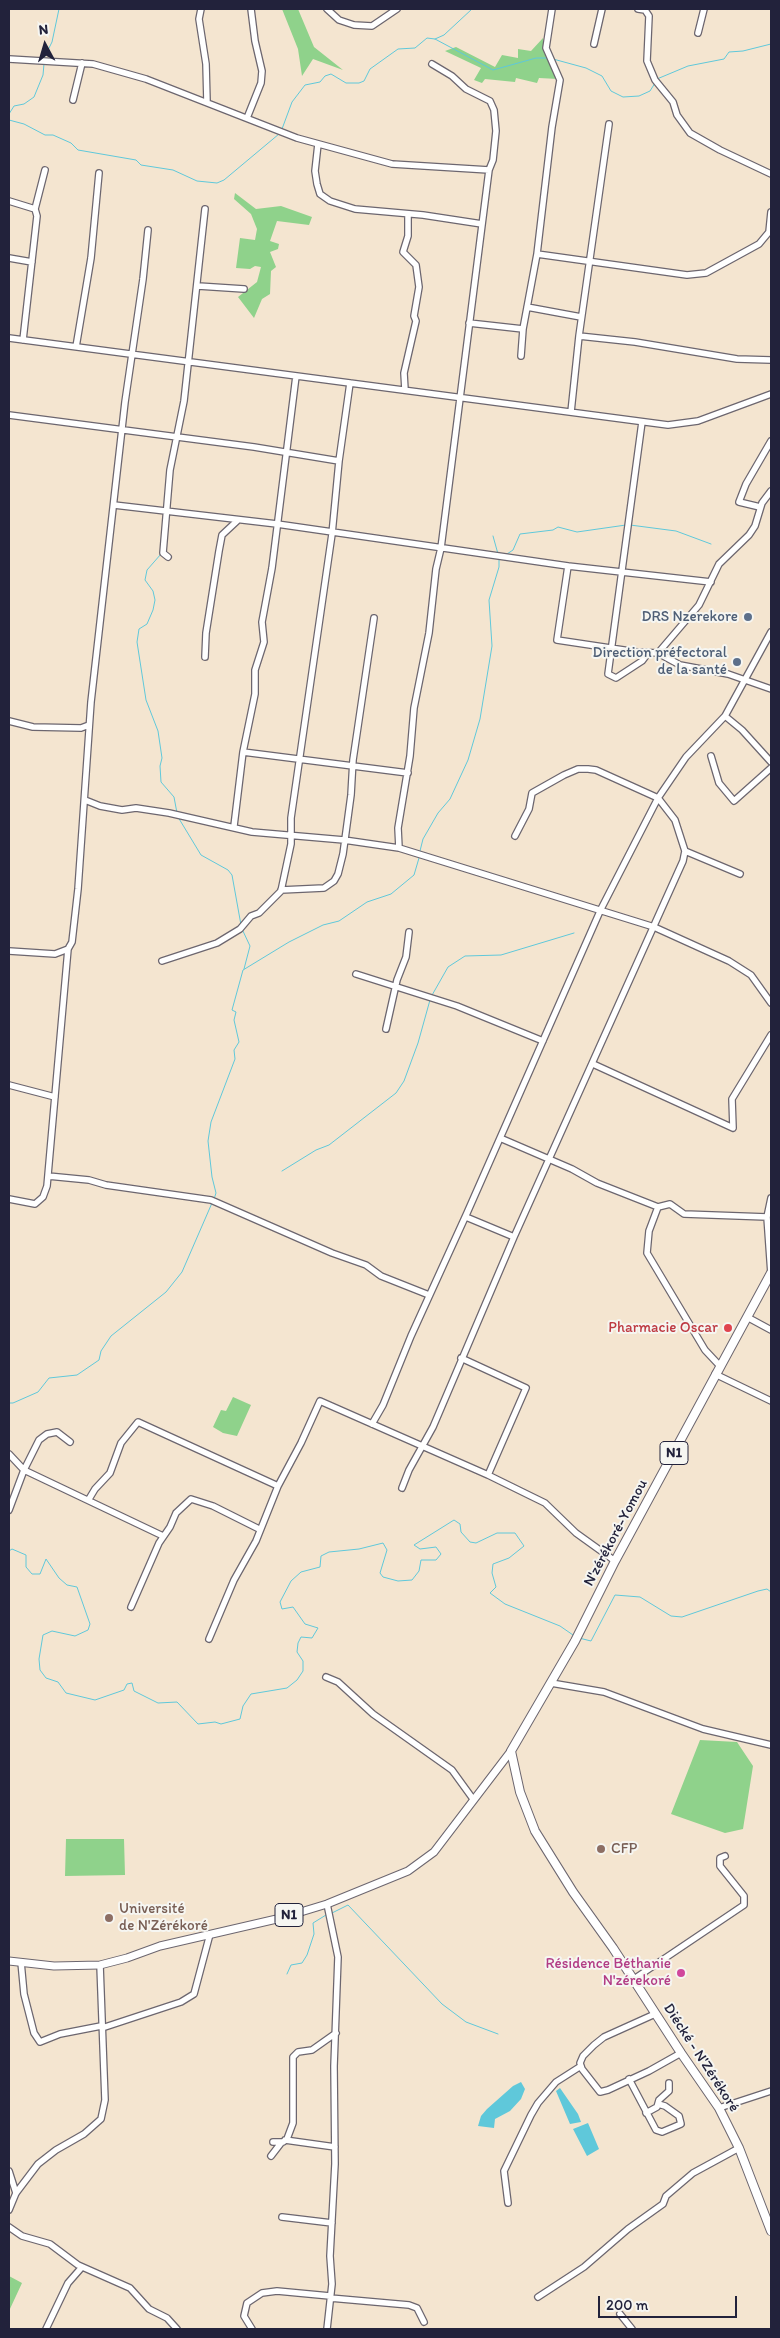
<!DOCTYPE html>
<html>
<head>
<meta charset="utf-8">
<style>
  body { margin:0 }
  #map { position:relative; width:780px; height:2338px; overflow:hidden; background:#f4e5d0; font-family:Itim,sans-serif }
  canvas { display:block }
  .frame { position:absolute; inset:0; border:10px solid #22223b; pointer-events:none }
  .north { position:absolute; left:20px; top:20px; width:50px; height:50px; -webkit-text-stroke:4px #f6f6f2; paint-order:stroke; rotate:354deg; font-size:14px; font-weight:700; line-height:20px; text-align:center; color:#22223b }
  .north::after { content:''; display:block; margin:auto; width:18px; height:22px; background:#22223b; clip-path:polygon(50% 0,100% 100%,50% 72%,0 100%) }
  .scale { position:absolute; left:598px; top:2296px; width:139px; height:22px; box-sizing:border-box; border:2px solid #22223b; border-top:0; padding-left:6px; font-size:15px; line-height:18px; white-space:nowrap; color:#22223b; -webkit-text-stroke:4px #f6f6f2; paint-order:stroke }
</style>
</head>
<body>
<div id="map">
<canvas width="780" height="2338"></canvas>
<div class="frame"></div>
<div class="north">N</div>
<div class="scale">200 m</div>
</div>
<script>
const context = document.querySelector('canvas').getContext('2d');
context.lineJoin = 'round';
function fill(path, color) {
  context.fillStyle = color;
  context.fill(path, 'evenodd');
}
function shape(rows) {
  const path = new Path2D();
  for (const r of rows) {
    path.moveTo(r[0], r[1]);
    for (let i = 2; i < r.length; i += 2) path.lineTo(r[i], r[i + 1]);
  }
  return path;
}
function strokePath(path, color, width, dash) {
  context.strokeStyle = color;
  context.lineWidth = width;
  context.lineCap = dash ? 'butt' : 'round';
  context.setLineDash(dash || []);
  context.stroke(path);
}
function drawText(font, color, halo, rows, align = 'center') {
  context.font = font + ' Itim,sans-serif';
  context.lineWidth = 4;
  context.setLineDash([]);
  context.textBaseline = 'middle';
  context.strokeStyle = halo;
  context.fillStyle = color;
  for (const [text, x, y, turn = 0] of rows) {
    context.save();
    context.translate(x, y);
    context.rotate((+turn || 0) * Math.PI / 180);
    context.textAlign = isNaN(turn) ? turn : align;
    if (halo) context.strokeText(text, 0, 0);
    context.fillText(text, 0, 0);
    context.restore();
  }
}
fill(shape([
  [282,9,298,9,314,47,343,70,313,59,302,76,298,49],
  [543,38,545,55,558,79,539,78,537,83,516,78,515,82,485,79,482,83,474,80,481,68,445,51,456,47,495,67,502,55,518,58,518,49,531,51],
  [235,193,256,209,281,206,312,217,309,225,277,221,270,241,279,244,278,249,270,252,276,267,271,271,270,294,262,299,254,318,238,297,257,282,261,267,255,266,250,269,236,268,240,238,255,240,257,229,251,214,234,199],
  [233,1397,251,1405,237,1436,223,1433,213,1427,221,1410,226,1411],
  [700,1740,737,1742,753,1766,743,1829,725,1833,671,1814],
  [66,1839,124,1839,125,1875,65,1876],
  [9,2276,22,2283,9,2311]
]), '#8fd28b');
fill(shape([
  [521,2082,525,2089,521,2099,510,2111,495,2119,494,2128,478,2126,481,2116,487,2109,513,2086],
  [560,2088,578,2114,581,2122,570,2124,556,2091],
  [588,2123,599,2149,587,2156,573,2129]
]), '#5fc8da');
strokePath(shape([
  [435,39,444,35,472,9],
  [44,58,52,42,59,9],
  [553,59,586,68,602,76,611,91,623,97,639,96,650,91,655,83],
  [657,79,688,66,724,59,729,52,743,51,771,44],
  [9,114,14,106,24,104,34,97,43,75,44,64],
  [9,120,24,124,45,135,53,135,71,143,78,150,136,160,141,165,173,170,197,181,217,183,224,180,279,134],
  [282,129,292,102,305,85,320,82,325,76,331,74,346,83,359,83,364,81,370,69,398,49,415,48,427,38,435,39,493,70,536,58,549,58],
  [630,525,676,531,711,544],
  [493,536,498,554],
  [161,554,147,570,145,580,153,591,155,600,153,610,147,624,139,629,137,642,146,700,158,731,162,758,160,766,161,782,174,797,177,813],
  [507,554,513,550,520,534,553,530,558,527,577,532,626,525],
  [178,817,201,855,228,870,232,875,241,925],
  [420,851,423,839,438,813,450,799,468,760,480,719,492,646,489,600,499,567,499,559],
  [242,929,250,946,244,969],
  [431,997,448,967,465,956,501,955,574,933],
  [282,1171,316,1150,329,1145,396,1093,404,1081,418,1043,430,1000],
  [214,1199,216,1193,212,1177,208,1141,211,1122,235,1059,234,1050,239,1042,234,1020,236,1012,232,1010,243,970,289,942,323,925,339,921,367,902,391,894,414,875,419,858],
  [9,1403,13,1403,38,1392,49,1378,77,1375,99,1360,101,1351,111,1336,166,1292,182,1272,212,1203],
  [9,1551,12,1549,26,1555,26,1567,32,1574,40,1574,46,1559,59,1578,67,1585,77,1587,90,1624,88,1630,75,1636,52,1631,43,1635,39,1659,40,1670,46,1678,58,1682,66,1693,95,1700,124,1690,127,1684,132,1683,134,1691,158,1703,177,1702,198,1724,215,1722,221,1724,240,1719,243,1706,251,1694,287,1688,297,1680,303,1671,303,1661,297,1652,298,1643,301,1637,312,1638,318,1628,305,1624,293,1607,282,1609,280,1602,291,1581,301,1572,320,1567,321,1556,329,1552,359,1549,383,1543,387,1550,380,1573,383,1577,398,1581,412,1580,419,1571,421,1560,436,1560,441,1554,436,1547,420,1549,414,1545,454,1520,460,1524,461,1532,470,1542,476,1543,497,1533,515,1533,524,1546,509,1558,493,1564,492,1573,496,1587,490,1593,505,1604,560,1626,573,1635],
  [579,1638,591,1641,615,1595,640,1597,671,1616,682,1617,758,1591,767,1589,771,1592],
  [332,1913,348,1905,442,2004,466,2022,498,2034],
  [287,1974,291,1965,302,1963,307,1955,314,1934,313,1923,326,1915]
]), '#5fc8da', 1);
const minor = shape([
  [201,9,199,19,206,64,207,102],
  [327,9,339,20,354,25,372,26,397,9],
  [638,9,645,10,649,16,647,61,655,80,673,102,677,115,690,133,720,150,771,174],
  [698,33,704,9],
  [594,44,602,9],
  [9,59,93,64,146,79,297,138,392,164,489,170,441,548,436,569,429,633,414,708,410,756,398,828,399,848],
  [432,64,452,76,466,89,490,101,494,110,496,131,493,160,489,170],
  [73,100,82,63],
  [247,118,261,83,262,71,255,41,251,9],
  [318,144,315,171,317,184,320,194,330,201,355,209,423,215,482,224],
  [9,201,35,209],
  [537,254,687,275,706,273,759,244,769,232,771,212],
  [9,258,32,262],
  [198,286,244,289],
  [527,307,581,317],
  [469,323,523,329,537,254,552,127,560,80,546,48,552,9],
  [579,336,635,342,737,359,771,360],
  [9,338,668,425,698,421,771,394],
  [23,340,37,216,35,209,45,170],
  [76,347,91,258,99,173],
  [521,356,523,329],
  [405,390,404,373,416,321,414,316,419,287,416,265,403,252,408,236,408,214],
  [571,412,579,336,609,124],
  [9,415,254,447,339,461],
  [642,422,608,674,616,678,642,661,648,653],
  [114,505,277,524,568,566,711,582],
  [760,507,739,502,746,484,771,441],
  [168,557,163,553,170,470,184,401,205,209],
  [568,566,557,640,637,652,658,653,680,665,728,674,771,689],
  [658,653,699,605,719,564,749,535,755,526,762,503,771,491],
  [205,657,206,633,219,551,222,535,237,521],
  [725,716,742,730,771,762],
  [9,721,33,727,81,728,89,725],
  [243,752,408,773],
  [711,756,719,783,734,801,771,768],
  [85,800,100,806,122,810,136,808,169,813,252,832,344,840,399,848,654,927,729,961,751,975,771,1003],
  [234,826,243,752,255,694,255,670,264,642,262,622,272,568,296,376],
  [685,851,740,874],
  [281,890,324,888,334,881,338,874,343,854,351,795,353,760,374,618],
  [9,951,55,954,68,949],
  [162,961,217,943,240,929,251,916,259,913,281,891,291,844,291,818,332,534,339,461,350,383],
  [356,974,457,1006,543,1041],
  [386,1029,397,980,406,957,409,932],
  [593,1064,733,1128,732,1099,771,1035],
  [9,1085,55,1097],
  [500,1138,572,1169,597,1183,658,1207,670,1204,684,1214,767,1217],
  [48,1176,89,1180,106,1185,211,1200,332,1253,366,1265,381,1276,429,1295],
  [9,1199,35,1204,43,1197,47,1186,68,949,72,942,78,889,91,702,125,402,143,279,148,230],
  [658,1207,649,1231,647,1253,705,1350,720,1366],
  [466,1217,514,1237],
  [771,1274,767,1217,771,1198],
  [747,1317,771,1330],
  [461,1358,526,1388,488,1475],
  [715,1374,771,1401],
  [372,1424,383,1405,411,1336,467,1213,601,909,658,798,686,757,725,716,771,632],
  [9,1454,24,1470,39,1440,47,1434,57,1432,70,1442],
  [402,1488,409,1470,433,1427,514,1237,683,861,685,851,675,820,658,798,596,770,588,769,578,769,564,775,532,793,529,809,515,836],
  [89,1499,95,1489,110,1473,121,1443,138,1422,278,1486],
  [9,1510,24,1470,163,1536],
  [131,1607,159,1543,170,1527,176,1513,191,1499,213,1506,259,1529],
  [209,1639,234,1580,256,1541,278,1486,301,1443,320,1401,488,1475,545,1503,576,1533,615,1561],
  [326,1677,338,1682,373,1714,452,1770,473,1799],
  [551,1683,604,1692,703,1729,771,1745],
  [21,1962,24,1994,34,2033,40,2042,60,2034,101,2026],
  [634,1979,744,1905,744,1896,720,1866,720,1858,725,1856],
  [655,2014,604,2037,594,2045,583,2056,580,2063,582,2069,600,2092,608,2090,649,2071,681,2053],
  [102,2028,181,2002,194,1994,210,1934],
  [629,2079,656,2130,662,2132,681,2124,679,2116,665,2106,658,2104],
  [719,2108,771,2091],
  [646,2113,657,2107,659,2100,669,2091,669,2083],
  [285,2140,335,2147],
  [273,2142,283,2142,287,2139,293,2123,293,2057,298,2052,312,2050,336,2033],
  [271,2156,281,2143],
  [9,2171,16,2193],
  [508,2203,504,2171,531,2115,538,2103,556,2082,581,2066],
  [9,2210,16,2193,38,2164,56,2150,84,2134,101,2119,105,2100,100,1965],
  [282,2217,332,2223],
  [9,2227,22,2236,50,2244,78,2265,130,2288,149,2309,167,2318,177,2329],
  [538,2297,584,2267,628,2229,663,2204,666,2196,693,2173,739,2148],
  [330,2298,409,2305,417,2308,424,2322],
  [620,2314,632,2329],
  [46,2329,68,2283,82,2267],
  [252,2329,244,2316,247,2303,262,2293,277,2291,330,2296],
  [327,2329,332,2284,330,2256,335,2164,334,2066,338,1957,327,1904]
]);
const major = shape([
  [9,1961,54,1966,100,1965,127,1958,160,1946,281,1918,327,1904,408,1871,434,1852,511,1751]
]);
const highway = shape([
  [771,1273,615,1561,575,1641,511,1751,520,1792,535,1831,573,1892,613,1948,681,2053,719,2108,739,2148,771,2231]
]);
strokePath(minor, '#6c666f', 8);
strokePath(major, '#6c666f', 9);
strokePath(highway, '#6c666f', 10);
strokePath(minor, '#fff', 5.5);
strokePath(major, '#fff', 7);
strokePath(highway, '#fff', 8);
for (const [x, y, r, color] of [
  [748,617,5,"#5c6f8a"],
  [737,662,5,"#5c6f8a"],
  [728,1328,5,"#e0444e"],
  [601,1849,5,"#8d6e63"],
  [109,1918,5,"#8d6e63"],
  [681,1973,5,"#d1479c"]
]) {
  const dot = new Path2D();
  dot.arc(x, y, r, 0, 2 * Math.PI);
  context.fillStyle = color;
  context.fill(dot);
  strokePath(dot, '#f6f6f2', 2);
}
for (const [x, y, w] of [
  [674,1453,28],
  [289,1915,28]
]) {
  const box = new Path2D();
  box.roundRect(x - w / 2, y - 11.5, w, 23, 4);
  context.fillStyle = '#f6f6f2';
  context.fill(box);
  strokePath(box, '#22223b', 1);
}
drawText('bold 14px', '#22223b', null, [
  ["N1",674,1453],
  ["N1",289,1915]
]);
drawText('15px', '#4e5e75', '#f6f6f2', [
  ["DRS Nzerekore",738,617],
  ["Direction préfectoral",727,653],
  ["de la santé",727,670]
], 'right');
drawText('15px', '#be3a42', '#f6f6f2', [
  ["Pharmacie Oscar",718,1328]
], 'right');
drawText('15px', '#22223b', '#f6f6f2', [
  ["N'zérékoré-Yomou",616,1533,-62],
  ["Diécké - N'Zérékoré",701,2058,57]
]);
drawText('15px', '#785e54', '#f6f6f2', [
  ["CFP",611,1849],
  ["Université",119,1909],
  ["de N'Zérékoré",119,1926]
], 'left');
drawText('15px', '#b23c85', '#f6f6f2', [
  ["Résidence Béthanie",671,1964],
  ["N'zérekoré",671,1981]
], 'right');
</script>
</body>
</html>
